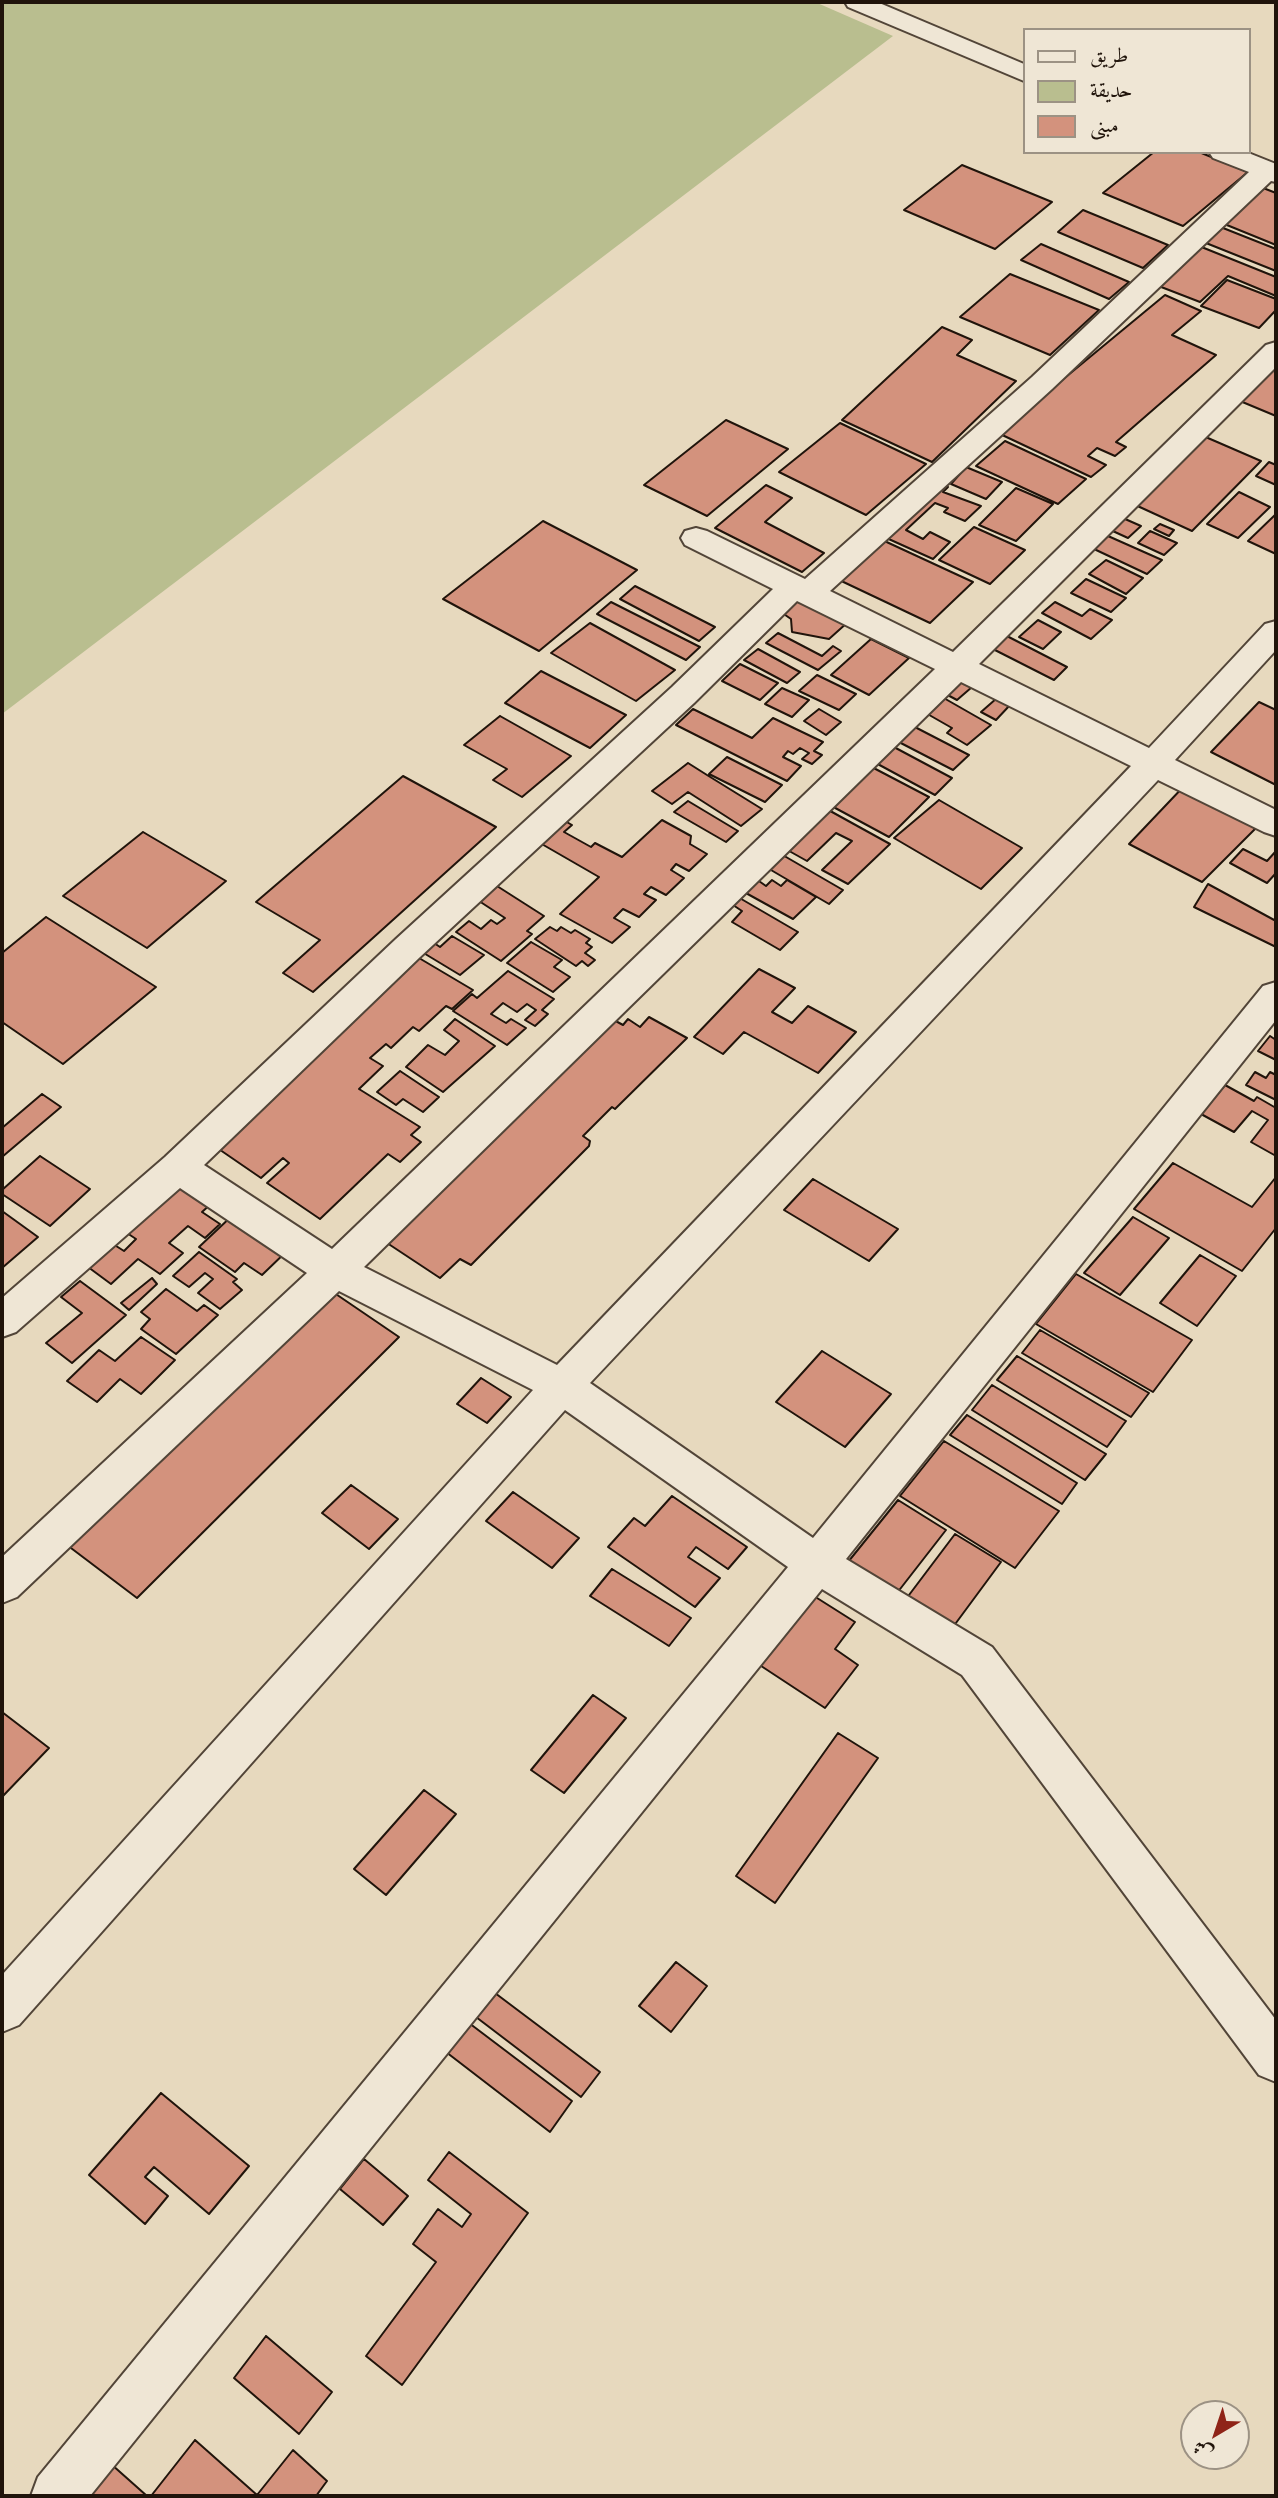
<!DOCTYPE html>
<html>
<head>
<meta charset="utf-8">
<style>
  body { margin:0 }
  #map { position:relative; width:1278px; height:2498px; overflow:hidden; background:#e7d9be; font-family:"EB Garamond",Amiri,serif }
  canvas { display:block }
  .frame { position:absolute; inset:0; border:4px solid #20140b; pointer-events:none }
  .legend { position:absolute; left:1023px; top:28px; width:228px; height:126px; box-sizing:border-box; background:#efe6d5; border:2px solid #9c9284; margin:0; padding:9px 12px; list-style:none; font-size:21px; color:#20140b }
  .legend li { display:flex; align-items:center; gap:14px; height:35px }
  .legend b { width:35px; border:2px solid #9c9284 }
  .north { position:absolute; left:1180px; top:2400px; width:70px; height:70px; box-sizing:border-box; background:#efe6d5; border:2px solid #9c9284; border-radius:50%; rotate:219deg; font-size:19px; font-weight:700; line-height:28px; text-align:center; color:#20140b }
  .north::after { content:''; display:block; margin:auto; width:24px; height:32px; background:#8f2418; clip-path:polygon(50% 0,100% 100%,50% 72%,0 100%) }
</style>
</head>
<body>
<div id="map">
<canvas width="1278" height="2498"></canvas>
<div class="frame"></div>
<ul class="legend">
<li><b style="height:9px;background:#efe6d5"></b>طريق</li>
<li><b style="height:19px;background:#b9be8f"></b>حديقة</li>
<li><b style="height:19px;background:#d3927d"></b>مبنى</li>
</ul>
<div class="north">ش</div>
</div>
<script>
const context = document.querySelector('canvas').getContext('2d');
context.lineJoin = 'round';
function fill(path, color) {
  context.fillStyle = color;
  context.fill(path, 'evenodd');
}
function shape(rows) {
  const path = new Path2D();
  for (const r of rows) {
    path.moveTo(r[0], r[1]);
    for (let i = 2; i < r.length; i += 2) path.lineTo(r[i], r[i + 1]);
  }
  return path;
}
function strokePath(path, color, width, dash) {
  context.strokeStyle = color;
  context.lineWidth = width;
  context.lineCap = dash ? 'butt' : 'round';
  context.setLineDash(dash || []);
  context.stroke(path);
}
fill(shape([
  [2,2,815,2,893,36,2,714]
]), '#b9be8f');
const building = shape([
  [1154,152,1199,152,1248,172,1183,226,1103,193,1154,152],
  [962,165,1052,202,995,249,904,210,962,165],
  [1258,186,1276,193,1276,245,1217,221,1258,186],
  [1083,210,1168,245,1143,268,1058,232,1083,210],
  [1218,226,1276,249,1276,271,1201,241,1218,226],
  [1041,244,1129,282,1109,299,1021,260,1041,244],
  [1199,246,1276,277,1276,296,1228,276,1200,302,1156,285,1199,246],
  [1010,274,1099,310,1050,355,960,317,1010,274],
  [1227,280,1276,299,1276,310,1259,328,1201,306,1227,280],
  [1165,295,1201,311,1172,335,1216,355,1116,442,1126,447,1115,456,1097,448,1088,456,1106,465,1091,477,998,433,1165,295],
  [942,327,972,340,957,355,1016,381,932,462,842,420,942,327],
  [1276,365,1276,416,1240,401,1276,365],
  [726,420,788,449,707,516,644,485,726,420],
  [840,423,926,464,866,515,779,472,840,423],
  [1201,435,1261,461,1192,531,1131,503,1201,435],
  [1005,441,1086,479,1058,504,976,466,1005,441],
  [1269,462,1276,465,1276,485,1256,476,1269,462],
  [966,467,1002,482,986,499,951,484,966,467],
  [938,483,948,487,943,492,981,506,965,521,944,512,948,508,935,503,906,530,923,539,930,532,950,542,933,559,882,536,938,483],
  [766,485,792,498,765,522,824,553,802,572,715,528,766,485],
  [1016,488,1053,504,1016,541,979,525,1016,488],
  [1239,492,1270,507,1238,538,1207,524,1239,492],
  [1276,514,1276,554,1248,541,1276,514],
  [1116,515,1141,526,1128,538,1104,527,1116,515],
  [543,521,637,570,539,651,443,599,543,521],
  [1160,524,1174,530,1169,536,1154,529,1160,524],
  [974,527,1025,550,990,584,939,560,974,527],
  [1150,531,1177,543,1164,555,1138,543,1150,531],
  [1108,536,1162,560,1147,574,1094,549,1108,536],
  [878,538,973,582,930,623,835,578,878,538],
  [1106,560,1143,578,1126,594,1089,574,1106,560],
  [1086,579,1126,598,1111,612,1071,593,1086,579],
  [635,586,715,627,699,641,620,599,635,586],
  [795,596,848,622,829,639,792,632,791,619,778,610,795,596],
  [611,602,700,647,686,660,597,614,611,602],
  [1055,602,1082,616,1090,609,1112,620,1091,639,1042,613,1055,602],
  [1038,620,1061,632,1043,649,1019,637,1038,620],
  [590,623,675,670,636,701,551,653,590,623],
  [778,633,822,656,833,646,841,651,818,670,766,643,778,633],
  [1003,634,1067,667,1054,680,989,647,1003,634],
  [871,639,909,658,869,695,831,675,871,639],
  [758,649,800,672,787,683,744,660,758,649],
  [740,664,778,683,760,700,722,681,740,664],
  [541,671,626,715,590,748,505,703,541,671],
  [817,675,856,694,839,710,799,691,817,675],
  [957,679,972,687,957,700,942,692,957,679],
  [782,688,809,700,792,717,765,704,782,688],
  [942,697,991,725,967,745,947,733,952,728,924,712,942,697],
  [997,698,1010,705,996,720,981,712,997,698],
  [1259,702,1276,710,1276,785,1211,752,1259,702],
  [693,709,752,738,773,718,823,742,814,751,822,755,812,764,802,759,809,753,800,748,793,754,788,751,783,757,801,766,787,781,676,725,693,709],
  [819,709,841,722,826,735,804,721,819,709],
  [500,716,571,756,522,797,493,780,507,769,464,745,500,716],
  [911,725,969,755,953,770,895,740,911,725],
  [892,746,952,778,935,795,874,762,892,746],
  [727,757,782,785,765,802,709,774,727,757],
  [688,763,707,775,762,809,741,826,688,792,672,804,652,791,688,763],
  [866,764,929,797,889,837,826,803,866,764],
  [403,776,496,827,313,992,283,973,320,940,256,902,403,776],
  [1186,784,1263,821,1202,882,1129,844,1186,784],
  [939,800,1022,848,981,889,894,838,939,800],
  [688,801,738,831,726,842,674,812,688,801],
  [823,807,890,844,848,884,822,870,852,841,836,833,807,861,782,847,823,807],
  [662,820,691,836,690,844,707,854,689,871,676,864,671,870,684,878,666,895,651,887,644,894,656,900,639,917,623,909,614,918,630,927,612,943,560,914,599,877,540,843,565,821,572,825,564,832,591,847,595,843,622,857,662,820],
  [143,832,226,881,147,948,63,896,143,832],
  [1243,849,1267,861,1276,851,1276,873,1267,883,1230,863,1243,849],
  [774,850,843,890,829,904,759,863,774,850],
  [749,874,766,886,772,880,781,886,787,880,816,897,793,919,735,887,749,874],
  [1208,884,1276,921,1276,947,1194,907,1208,884],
  [497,886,544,916,527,931,532,934,501,961,456,932,469,921,481,929,491,920,497,924,505,918,479,901,497,886],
  [731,893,798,932,780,950,732,922,742,911,724,899,731,893],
  [46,917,156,987,63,1064,2,1022,2,953,46,917],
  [550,927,557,931,561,927,571,933,575,930,590,939,586,943,592,947,585,953,595,960,588,966,582,961,576,966,535,939,550,927],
  [452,936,484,955,460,975,417,949,428,939,440,947,452,936],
  [531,942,562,960,554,967,570,977,553,992,507,963,531,942],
  [419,958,473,990,452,1009,446,1006,419,1031,413,1027,391,1048,386,1044,370,1058,383,1066,359,1089,420,1127,411,1135,421,1142,400,1162,388,1154,320,1219,267,1183,289,1163,283,1158,261,1178,210,1143,419,958],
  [759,969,795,988,772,1012,792,1023,808,1006,856,1032,818,1073,744,1032,723,1054,694,1037,759,969],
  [508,971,554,999,542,1010,548,1014,535,1026,525,1020,536,1010,527,1004,517,1012,503,1003,491,1014,506,1023,511,1019,526,1028,507,1045,453,1011,472,994,477,998,508,971],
  [649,1017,687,1038,615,1109,612,1107,583,1136,590,1141,589,1146,471,1265,460,1259,440,1278,378,1237,612,1019,623,1025,628,1019,640,1027,649,1017],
  [455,1019,495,1046,443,1092,406,1067,428,1045,445,1055,459,1041,444,1030,455,1019],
  [1270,1036,1276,1040,1276,1060,1258,1051,1270,1036],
  [400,1071,439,1097,423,1112,403,1099,396,1105,377,1092,400,1071],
  [1255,1072,1266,1078,1270,1072,1276,1075,1276,1100,1246,1085,1255,1072],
  [1225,1085,1254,1101,1257,1097,1276,1108,1276,1156,1251,1142,1268,1120,1252,1111,1234,1132,1201,1114,1225,1085],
  [42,1094,61,1107,2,1157,2,1128,42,1094],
  [40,1156,90,1189,50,1226,2,1194,2,1190,40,1156],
  [1173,1163,1252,1207,1276,1177,1276,1228,1242,1271,1134,1209,1173,1163],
  [813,1179,898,1229,869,1261,784,1210,813,1179],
  [183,1182,213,1202,202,1212,220,1224,205,1238,188,1226,169,1243,183,1253,160,1274,138,1259,111,1284,88,1267,113,1244,124,1251,136,1239,127,1233,183,1182],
  [2,1211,38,1237,2,1268,2,1211],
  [236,1212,290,1248,262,1275,244,1263,235,1272,199,1247,236,1212],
  [1133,1217,1169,1238,1120,1295,1084,1273,1133,1217],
  [199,1252,237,1279,233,1282,242,1290,220,1309,198,1293,213,1279,205,1273,189,1287,173,1276,199,1252],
  [1200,1255,1236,1276,1197,1326,1160,1303,1200,1255],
  [1076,1274,1192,1340,1153,1392,1036,1324,1076,1274],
  [152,1278,157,1284,129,1310,121,1303,152,1278],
  [80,1281,126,1315,72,1363,46,1343,82,1313,61,1297,80,1281],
  [327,1288,399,1337,137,1598,63,1542,327,1288],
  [166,1289,197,1311,204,1305,218,1315,176,1354,141,1329,150,1319,141,1312,166,1289],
  [1040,1330,1149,1393,1131,1417,1022,1353,1040,1330],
  [141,1337,175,1360,141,1394,120,1379,97,1402,67,1381,99,1350,115,1361,141,1337],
  [822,1351,891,1394,845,1447,776,1402,822,1351],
  [1017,1356,1126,1421,1107,1447,997,1380,1017,1356],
  [481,1378,511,1397,487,1423,457,1404,481,1378],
  [992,1385,1106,1454,1085,1480,972,1410,992,1385],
  [967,1415,1077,1483,1062,1504,950,1435,967,1415],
  [944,1441,1059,1511,1015,1568,900,1496,944,1441],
  [351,1485,398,1519,369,1549,322,1513,351,1485],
  [513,1492,579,1538,552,1568,486,1521,513,1492],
  [672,1496,747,1547,728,1569,696,1547,688,1557,720,1578,695,1607,608,1547,634,1518,645,1526,672,1496],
  [898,1500,946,1530,897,1593,848,1562,898,1500],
  [955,1534,1001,1562,953,1627,906,1599,955,1534],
  [612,1569,691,1618,669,1646,590,1596,612,1569],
  [806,1591,855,1622,835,1649,858,1665,825,1708,752,1660,806,1591],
  [593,1695,626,1718,564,1793,531,1770,593,1695],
  [2,1712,49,1748,2,1797,2,1712],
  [838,1733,878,1758,775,1903,736,1876,838,1733],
  [424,1790,456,1814,386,1895,354,1869,424,1790],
  [676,1962,707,1986,671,2032,639,2006,676,1962],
  [495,1993,600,2072,581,2097,476,2017,495,1993],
  [469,2023,572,2101,550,2132,446,2052,469,2023],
  [161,2093,249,2166,209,2214,154,2167,145,2177,168,2196,145,2224,89,2175,161,2093],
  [449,2152,528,2213,402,2385,366,2356,436,2262,413,2244,438,2209,462,2227,471,2214,428,2180,449,2152],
  [364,2159,408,2196,383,2225,340,2189,364,2159],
  [266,2336,332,2392,299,2434,234,2378,266,2336],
  [195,2440,257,2495,293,2450,327,2481,316,2496,151,2496,195,2440],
  [111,2464,147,2496,85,2496,111,2464]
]);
fill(building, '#d3927d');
strokePath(building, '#20140b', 2);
const minor = shape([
  [845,2,877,2,1024,64,1024,81,848,7,845,2],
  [1209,152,1246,152,1276,164,1276,182,1271,181,1052,389,830,591,953,652,1266,345,1276,342,1276,367,979,664,1149,748,1265,624,1276,621,1276,650,1175,760,1276,810,1276,836,1264,832,1158,780,590,1383,813,1538,1263,986,1276,982,1276,1020,846,1559,992,1647,1276,2020,1276,2082,1259,2075,962,1675,822,1589,90,2496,31,2496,38,2477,788,1567,565,1410,19,2025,2,2032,2,1975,533,1390,339,1291,17,1597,2,1603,2,1557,307,1273,180,1188,16,1332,2,1337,2,1298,165,1157,396,939,672,687,773,589,685,545,681,538,685,531,696,528,707,531,805,579,1032,377,1249,172,1213,158,1209,152],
  [797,601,935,669,332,1249,204,1165,420,957,694,703,797,601],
  [961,682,1131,766,557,1365,364,1267,961,682]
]);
strokePath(minor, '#524538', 4);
fill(minor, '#efe6d5');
</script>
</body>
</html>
